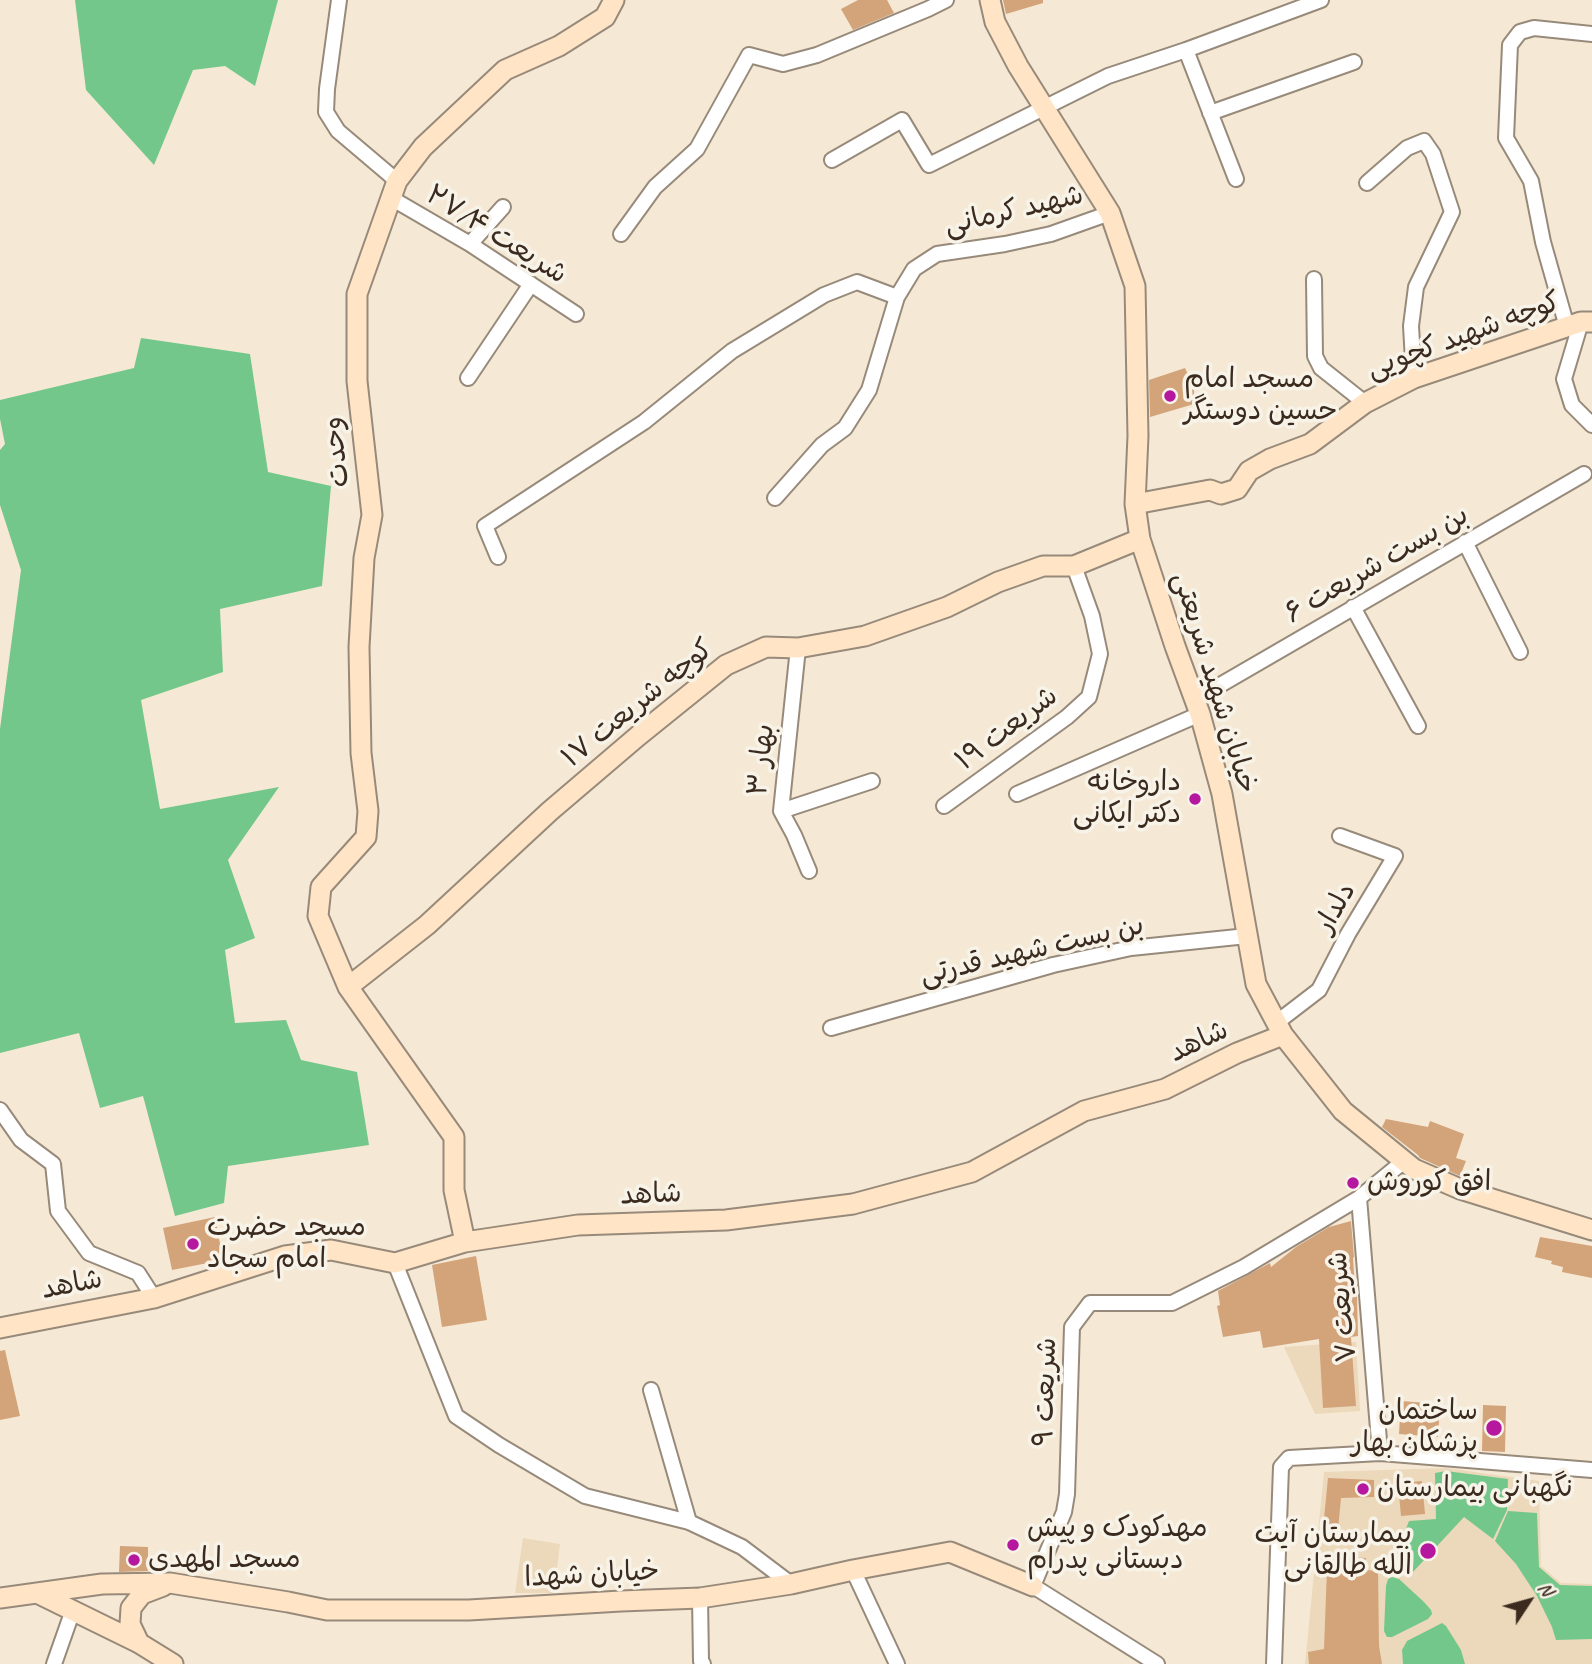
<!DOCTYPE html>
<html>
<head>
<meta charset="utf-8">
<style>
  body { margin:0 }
  #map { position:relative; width:1592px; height:1664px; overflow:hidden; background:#f5e9d5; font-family:Caveat,sans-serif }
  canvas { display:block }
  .north { position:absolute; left:1494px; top:1566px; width:70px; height:70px; -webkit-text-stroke:5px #f7f3e8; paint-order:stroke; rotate:54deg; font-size:19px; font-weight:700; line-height:28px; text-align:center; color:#3b2a1e }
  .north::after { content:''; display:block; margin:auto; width:24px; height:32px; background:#3b2a1e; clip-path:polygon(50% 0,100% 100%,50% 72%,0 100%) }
</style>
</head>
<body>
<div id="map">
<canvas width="1592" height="1664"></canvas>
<div class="north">N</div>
</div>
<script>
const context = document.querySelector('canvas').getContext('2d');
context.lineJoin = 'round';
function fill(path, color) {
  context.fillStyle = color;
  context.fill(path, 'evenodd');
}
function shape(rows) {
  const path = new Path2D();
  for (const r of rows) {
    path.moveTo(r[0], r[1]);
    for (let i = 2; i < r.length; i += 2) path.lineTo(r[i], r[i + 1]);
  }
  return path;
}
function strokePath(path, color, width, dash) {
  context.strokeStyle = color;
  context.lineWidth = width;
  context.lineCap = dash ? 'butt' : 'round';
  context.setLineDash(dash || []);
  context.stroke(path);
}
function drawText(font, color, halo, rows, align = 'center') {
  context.font = font + ' Caveat,"Playpen Sans Arabic",sans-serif';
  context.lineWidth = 7;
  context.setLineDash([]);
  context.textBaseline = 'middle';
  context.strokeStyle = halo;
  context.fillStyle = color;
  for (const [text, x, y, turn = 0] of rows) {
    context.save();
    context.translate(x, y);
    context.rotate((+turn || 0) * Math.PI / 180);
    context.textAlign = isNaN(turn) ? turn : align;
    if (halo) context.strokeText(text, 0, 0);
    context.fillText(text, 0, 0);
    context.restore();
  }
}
fill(shape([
  [1356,1342,1360,1411,1315,1414,1284,1347],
  [1446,1468,1539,1481,1541,1566,1561,1583,1592,1584,1592,1664,1305,1664,1324,1472],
  [523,1538,560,1544,554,1593,515,1593]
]), '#ecd8ba');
fill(shape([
  [75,0,278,0,255,86,225,66,193,70,154,165,86,90],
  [141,338,250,354,268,472,331,486,322,586,220,609,223,672,141,700,160,809,279,787,228,860,255,938,225,950,235,1023,286,1020,301,1060,357,1072,369,1145,228,1166,224,1203,175,1216,143,1096,100,1108,79,1033,0,1053,0,729,21,570,0,505,0,450,5,444,0,419,0,400,134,368],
  [1446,1471,1508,1479,1507,1510,1493,1539,1464,1517,1412,1573,1395,1558,1409,1521,1436,1519,1435,1473],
  [1508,1511,1537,1513,1539,1567,1560,1585,1592,1586,1592,1639,1556,1640,1552,1627,1537,1596,1516,1564,1495,1541],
  [1392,1577,1399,1579,1424,1602,1431,1610,1432,1614,1428,1619,1392,1637,1387,1637,1384,1631,1386,1586,1388,1579],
  [1442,1623,1446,1626,1461,1650,1465,1664,1403,1664,1402,1650,1407,1641]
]), '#74c78a');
fill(shape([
  [858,0,887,0,894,13,853,30,841,9],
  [1003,0,1043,0,1043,3,1006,14],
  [1185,368,1194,387,1194,404,1150,417,1149,380],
  [1386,1119,1428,1127,1430,1121,1464,1134,1456,1158,1466,1161,1460,1176,1420,1158,1418,1155,1382,1127],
  [215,1217,223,1260,172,1270,163,1228],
  [1351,1221,1354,1257,1353,1258,1355,1289,1357,1289,1357,1297,1358,1336,1351,1337,1356,1406,1323,1408,1319,1339,1263,1348,1260,1331,1223,1337,1217,1306,1220,1305,1218,1291,1270,1263,1271,1267,1296,1247,1329,1227],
  [1540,1237,1592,1246,1592,1278,1562,1272,1563,1267,1551,1264,1552,1261,1535,1257],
  [476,1256,487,1320,442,1327,432,1265],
  [5,1350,20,1416,0,1420,0,1351],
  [1401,1401,1440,1404,1438,1437,1399,1434],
  [1483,1405,1506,1406,1505,1452,1482,1451],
  [1328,1478,1374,1480,1374,1497,1341,1498,1337,1540,1322,1539],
  [1422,1481,1425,1514,1401,1516,1398,1483],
  [120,1546,148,1547,148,1571,119,1572],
  [1342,1557,1366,1558,1365,1570,1378,1571,1379,1646,1382,1664,1309,1664,1308,1652,1324,1649,1327,1569,1342,1569]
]), '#d3a37a');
const street = shape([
  [339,0,327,89,326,112,338,131,397,181],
  [1186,50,1236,179],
  [1210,113,1354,62],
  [832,160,902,120,929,165,1108,76,1186,50,1321,0],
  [1367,183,1407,148,1424,141,1433,154,1452,212,1416,287,1411,326,1414,378],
  [391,198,470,244,576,314],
  [621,234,655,187,697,149,749,55,783,64,817,55,928,9,946,0],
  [470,244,503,207],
  [1314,279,1315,356,1321,368,1365,403],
  [1581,322,1564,379,1572,405,1592,425],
  [1567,327,1543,242,1531,181,1506,138,1510,45,1520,32,1534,28,1592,34],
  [468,378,531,284],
  [775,498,822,445,845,428,869,390,897,297,914,269,937,254,1005,244,1051,234,1110,213],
  [1465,542,1520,652],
  [498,557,485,526,644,422,732,351,824,295,857,282,897,297],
  [1353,607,1418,726],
  [798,648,781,811,794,835,809,871],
  [1196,699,1584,474],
  [1017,794,1200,714],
  [944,806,1067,717,1089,697,1100,654,1092,616,1074,566],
  [781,811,872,781],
  [1276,1023,1319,990,1348,934,1395,856,1340,836],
  [831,1028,1053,965,1131,948,1247,936],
  [0,1110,21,1140,53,1164,58,1211,89,1253,138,1273,154,1298],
  [1359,1198,1380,1453],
  [395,1263,456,1416,499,1445,585,1496,689,1522,742,1547,791,1584],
  [651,1390,689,1522],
  [853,1570,897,1664],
  [700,1598,701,1661,703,1664],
  [54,1664,73,1610],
  [1157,1664,1033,1586,1064,1512,1067,1494,1072,1327,1090,1303,1172,1303,1244,1267,1359,1198,1404,1161],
  [1274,1664,1281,1467,1289,1458,1380,1453,1592,1470]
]);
const secondary = shape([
  [990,0,995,22,1018,66,1110,213,1135,286,1138,436,1135,504,1140,539,1175,646,1200,714,1222,794,1256,984,1283,1035,1343,1111,1414,1169,1460,1189,1592,1230],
  [1135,504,1210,490,1221,494,1237,489,1249,471,1270,459,1310,444,1365,403,1414,378,1581,322,1592,322],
  [348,987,427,925,550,811,638,736,726,665,766,647,798,648,865,636,947,607,998,582,1043,566,1074,566,1140,539],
  [465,1242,454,1190,454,1137,348,987,318,916,321,887,366,837,368,811,361,753,359,647,364,558,372,515,357,381,357,294,397,181,423,147,505,70,559,46,605,17,614,0],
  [0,1328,154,1298,285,1256,331,1250,395,1263,465,1242,578,1225,726,1220,853,1204,972,1172,1084,1111,1165,1089,1237,1053,1283,1035],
  [37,1593,139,1643,173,1664],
  [0,1598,102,1584,170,1583,288,1602,327,1610,469,1610,621,1601,700,1598,791,1584,853,1570,950,1552,1033,1586],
  [139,1643,130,1624,131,1608,142,1594,163,1586]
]);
strokePath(street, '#988a7a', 18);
strokePath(secondary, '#988a7a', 23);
strokePath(street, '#fff', 14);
strokePath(secondary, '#ffe4c6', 19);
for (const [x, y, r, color] of [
  [1170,396,7,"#b5179e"],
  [1195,799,7,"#b5179e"],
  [1353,1183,7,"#b5179e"],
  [193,1244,7,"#b5179e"],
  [1494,1428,9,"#b5179e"],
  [1363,1489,7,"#b5179e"],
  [1013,1545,7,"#b5179e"],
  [1428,1551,9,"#b5179e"],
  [134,1560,7,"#b5179e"]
]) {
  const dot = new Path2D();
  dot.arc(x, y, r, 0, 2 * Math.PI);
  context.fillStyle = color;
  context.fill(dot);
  strokePath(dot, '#f7f3e8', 2.5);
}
drawText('28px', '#3b2a1e', '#f7f3e8', [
  ["شهید کرمانی",1014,211,-13],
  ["شریعت ۲۷/۴",496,235,32],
  ["کوچه شهید کچویی",1464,336,-20],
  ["وحدت",337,452,-96],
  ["بن بست شریعت ۶",1377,565,-30],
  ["خیابان شهید شریعتی",1214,683,73],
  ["کوچه شریعت ۱۷",638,704,-39],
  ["شریعت ۱۹",1007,729,-37],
  ["بهار ۳",762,760,-84],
  ["دلدار",1336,908,-60],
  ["بن بست شهید قدرتی",1032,951,-13],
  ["شاهد",1199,1042,-25],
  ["شاهد",651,1195,-2],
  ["شاهد",72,1285,-11],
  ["شریعت ۷",1343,1307,-95],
  ["شریعت ۹",1046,1392,-88],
  ["خیابان شهدا",592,1575,-3]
]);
drawText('28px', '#3b2a1e', '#f7f3e8', [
  ["مسجد امام",1184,380],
  ["حسین دوستگر",1184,412],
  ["داروخانه",1181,783,"right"],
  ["دکتر ایکانی",1181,815,"right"],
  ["افق کوروش",1367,1183],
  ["مسجد حضرت",207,1228],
  ["امام سجاد",207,1260],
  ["ساختمان",1478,1412,"right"],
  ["پزشکان بهار",1478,1444,"right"],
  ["نگهبانی بیمارستان",1377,1489],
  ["مهدکودک و پیش",1027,1529],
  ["دبستانی پدرام",1027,1561],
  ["بیمارستان آیت",1412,1535,"right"],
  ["الله طالقانی",1412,1567,"right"],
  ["مسجد المهدی",148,1560]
], 'left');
</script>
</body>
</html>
